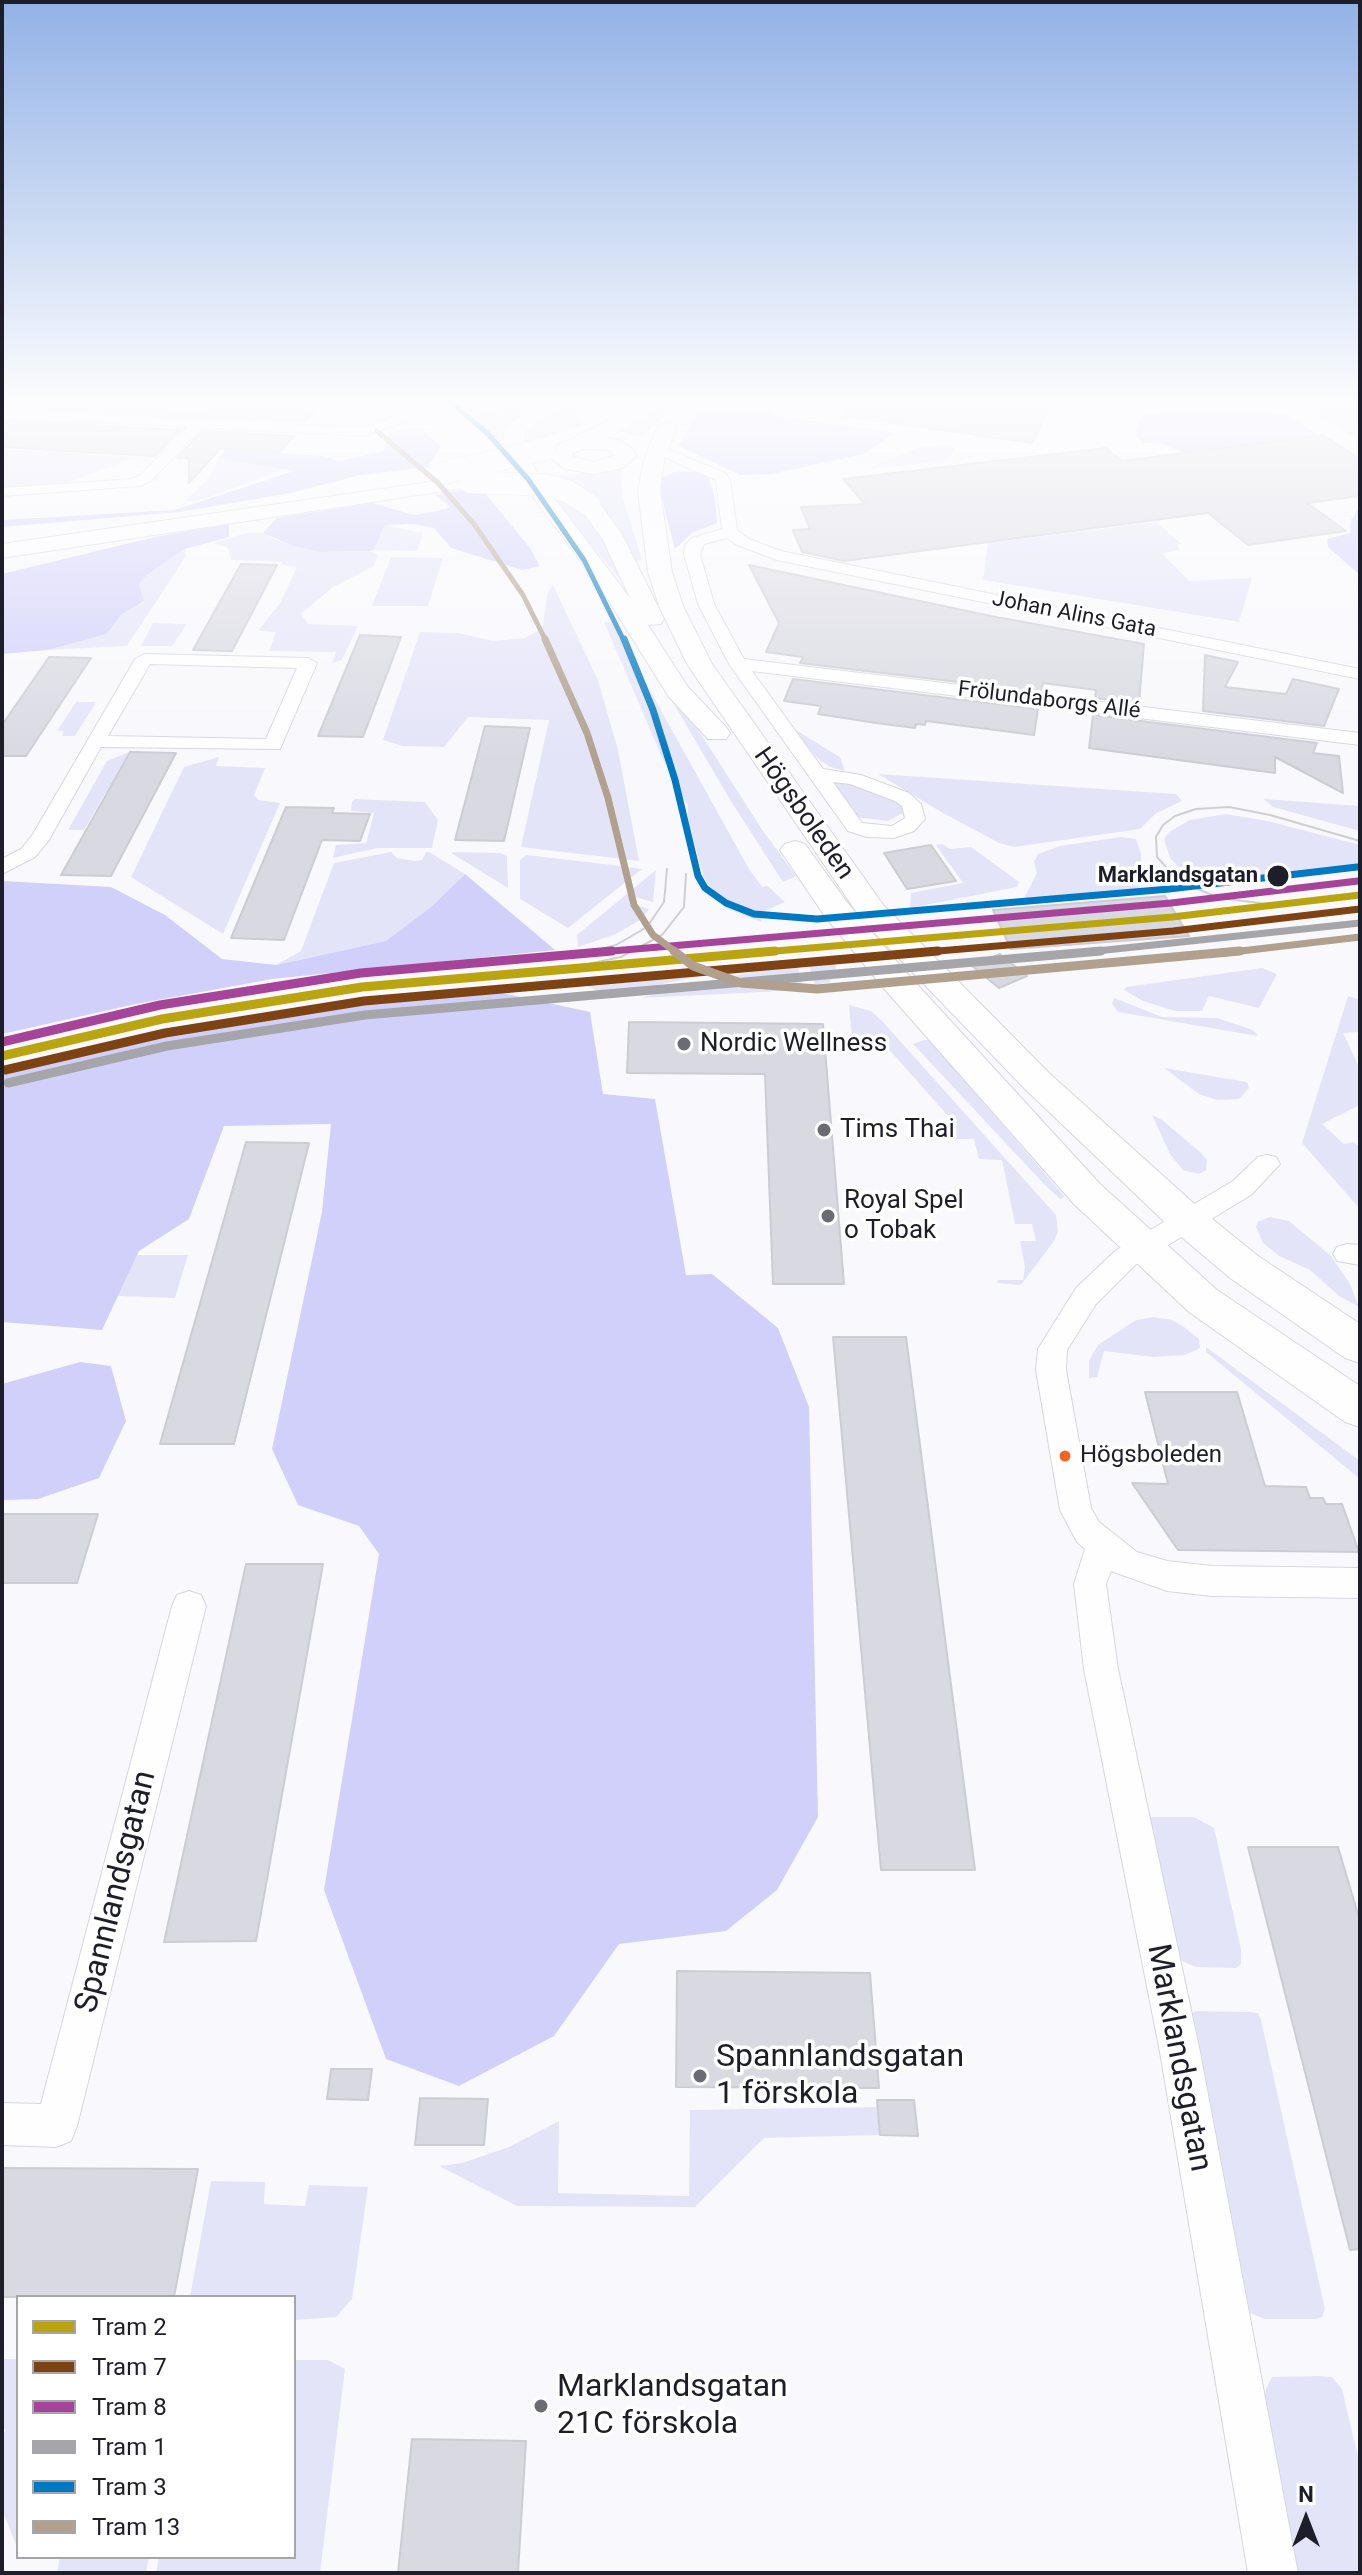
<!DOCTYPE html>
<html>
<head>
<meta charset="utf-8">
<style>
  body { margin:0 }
  #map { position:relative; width:1362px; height:2575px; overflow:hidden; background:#f9f9fd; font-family:Roboto,sans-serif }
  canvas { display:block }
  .frame { position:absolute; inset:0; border:4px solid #1e1e2b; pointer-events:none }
  .legend { position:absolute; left:16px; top:2295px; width:280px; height:264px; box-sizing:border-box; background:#fff; border:2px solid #a5a5aa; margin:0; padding:10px 14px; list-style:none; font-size:24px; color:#1e1e2b }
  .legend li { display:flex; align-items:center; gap:16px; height:40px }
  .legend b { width:40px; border:2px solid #a5a5aa }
  .north { position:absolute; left:1266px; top:2479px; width:80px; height:80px; -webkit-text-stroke:6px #fff; paint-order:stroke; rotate:0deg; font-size:22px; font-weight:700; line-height:32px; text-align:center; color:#1e1e2b }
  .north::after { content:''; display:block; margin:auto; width:28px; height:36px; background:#1e1e2b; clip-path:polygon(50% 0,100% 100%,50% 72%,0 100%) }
</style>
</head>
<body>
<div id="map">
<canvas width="1362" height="2575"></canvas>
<div class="frame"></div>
<ul class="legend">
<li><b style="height:10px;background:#baa410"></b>Tram 2</li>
<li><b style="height:10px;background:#7d4313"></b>Tram 7</li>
<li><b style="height:10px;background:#a54499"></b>Tram 8</li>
<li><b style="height:10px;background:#a5a5aa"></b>Tram 1</li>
<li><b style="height:10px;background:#0079c2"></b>Tram 3</li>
<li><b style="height:10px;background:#b0a08d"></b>Tram 13</li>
</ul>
<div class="north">N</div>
</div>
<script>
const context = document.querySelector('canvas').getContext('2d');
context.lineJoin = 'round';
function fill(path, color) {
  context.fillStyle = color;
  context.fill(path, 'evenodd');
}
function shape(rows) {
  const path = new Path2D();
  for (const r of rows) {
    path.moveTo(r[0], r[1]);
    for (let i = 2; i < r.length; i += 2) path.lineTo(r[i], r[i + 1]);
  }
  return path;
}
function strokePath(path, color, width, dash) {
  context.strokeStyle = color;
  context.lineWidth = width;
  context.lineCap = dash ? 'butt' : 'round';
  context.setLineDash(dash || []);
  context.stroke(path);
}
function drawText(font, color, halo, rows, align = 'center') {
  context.font = font + ' Roboto,sans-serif';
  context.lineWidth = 7;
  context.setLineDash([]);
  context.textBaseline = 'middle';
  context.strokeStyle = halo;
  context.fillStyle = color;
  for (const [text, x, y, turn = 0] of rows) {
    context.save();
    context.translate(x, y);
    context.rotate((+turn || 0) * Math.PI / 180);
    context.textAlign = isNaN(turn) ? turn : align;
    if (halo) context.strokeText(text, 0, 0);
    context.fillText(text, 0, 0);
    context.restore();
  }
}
fill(shape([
  [671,399,681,399,642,437,618,430],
  [1293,399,1360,399,1360,440,1319,417],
  [551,402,524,413,508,425,501,442,493,438,473,414],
  [564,406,575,410,582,425,527,444,524,443,524,434,536,421],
  [52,442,76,443,67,453,134,458,63,484,2,487,2,450,40,452],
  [948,445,954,448,952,455,944,461,873,469,872,466,920,447],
  [219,458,233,459,287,468,198,501,185,501,206,481],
  [621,469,622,495,642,560,636,561,623,539,547,477],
  [554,493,583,511,608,546,623,583,552,498],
  [1156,522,1182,544,1177,545,1180,550,1162,553,1189,581,1252,578,1239,622,983,580,988,543],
  [385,525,423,533,417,551,374,550],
  [247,533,263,533,276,540,320,552,370,551,378,555,374,566,333,587,301,614,308,624,358,626,342,660,332,663,336,652,269,651,276,632,258,631,280,603,297,567,282,565,282,562,231,560,228,548,213,543],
  [185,549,186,556,127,646,48,650,107,634,121,615,144,602,139,584,147,575],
  [391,557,443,558,428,606,372,606],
  [553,585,598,680,618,750,639,861,521,847,549,720,468,717,444,747,403,746,383,740,420,632,458,633,493,641,525,638,543,628,547,594],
  [604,622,612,622,749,869,762,887,768,886,785,902,764,911,761,922,726,908,704,878,688,819,688,804,679,795,670,765,665,764],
  [153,623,186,624,186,625,172,646,141,646],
  [645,655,651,656,763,831,796,876,783,882,732,803],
  [76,702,96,702,75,736,62,736,64,731,57,731],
  [791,727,840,757,845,771,830,767,818,759],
  [129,752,84,830,68,830,107,761],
  [219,757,216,766,265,768,254,795,259,800,280,803,223,934,131,877,184,767],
  [878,774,1176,794,1182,801,1155,814,1140,829,1014,847,999,843,943,813],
  [830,779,883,791,901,805,903,813,888,821,856,817],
  [355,799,425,802,438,820,432,848,377,848,333,858,336,845,366,843,374,813,351,811,352,802],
  [1264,799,1360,806,1360,831,1273,807],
  [1226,814,1268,821,1360,845,1360,868,1208,887,1195,884,1170,858,1164,839,1169,832,1190,820],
  [1121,837,1136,839,1141,854,1141,886,1135,891,1127,895,1024,905,1022,902,1037,873,1034,862,1038,854,1060,846],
  [942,844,950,849,971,847,1019,882,1017,887,910,908,911,893,963,883,936,845],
  [391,852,397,858,415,861,422,860,426,852,429,852,465,874,431,907,386,941,276,965,301,951,334,863],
  [455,852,500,853,507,856,508,888,451,853],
  [526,855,613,865,642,869,568,928,520,899,520,860],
  [656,870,653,902,635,897,628,902,649,909,642,919,616,934,578,947,577,935],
  [835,960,836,968,830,982,815,985,808,961],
  [797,962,803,990,641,998,661,992],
  [746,966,621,993,600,992,580,983,579,980],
  [1262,968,1277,974,1259,1008,1209,996,1202,1011,1175,1011,1143,1001,1124,990,1126,987],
  [1348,996,1358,999,1360,1003,1360,1032,1343,1033,1360,1069,1360,1105,1322,1124,1344,1144,1353,1142,1360,1147,1360,1209,1302,1143],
  [1114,998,1162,1017,1217,1018,1253,1030,1258,1036,1118,1012,1112,1004],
  [849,1005,871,1011,882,1021,1056,1215,1058,1232,1054,1241,1021,1285,997,1283,998,1280,1023,1280,1025,1267,1020,1241,1036,1241,1032,1224,1015,1224,1002,1160,979,1159,974,1139,939,1139,936,1125,956,1125,878,1037,852,1038],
  [924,1040,929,1040,1065,1197,1060,1199,1043,1183,913,1044],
  [1164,1068,1247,1082,1249,1088,1239,1099,1217,1100,1199,1094],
  [1152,1115,1162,1120,1200,1152,1207,1160,1206,1170,1199,1174,1183,1170,1170,1154],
  [1270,1217,1289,1221,1331,1256,1350,1284,1359,1307,1339,1296,1310,1270,1279,1256,1263,1243,1256,1227,1258,1222],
  [137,1255,188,1255,175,1298,118,1296],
  [1154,1317,1172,1320,1184,1327,1199,1339,1200,1348,1185,1355,1154,1357,1104,1351,1097,1377,1089,1378,1089,1361,1098,1345,1136,1320],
  [1206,1347,1360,1461,1360,1479,1206,1352],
  [1147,1817,1194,1817,1214,1828,1241,1949,1241,1964,1236,1968,1196,1967,1177,1959],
  [1195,2011,1251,2012,1258,2013,1261,2020,1325,2309,1322,2317,1317,2319,1265,2319,1250,2313,1193,2013],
  [878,2107,880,2135,764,2138,695,2207,517,2206,439,2166,462,2163,509,2147,559,2121,558,2193,689,2196,690,2110],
  [211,2181,265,2182,264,2204,305,2206,309,2185,368,2187,352,2299,336,2317,294,2320,294,2297,190,2297],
  [2,2359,18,2359,18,2550,2,2509,2,2436,6,2430,2,2427],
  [294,2360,328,2360,345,2369,320,2573,156,2573,159,2557,294,2557],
  [1318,2376,1332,2377,1342,2389,1360,2465,1360,2573,1297,2573,1264,2404,1266,2389,1272,2377],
  [60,2557,149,2557,146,2573,57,2573]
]), '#e4e4f9');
fill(shape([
  [720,399,746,399,777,416,895,433,864,454,771,474,740,475,678,446,698,412,711,401],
  [1223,409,1285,414,1318,435,1185,453,1158,442,1143,444,1135,436,1140,418,1146,414],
  [406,429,421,429,441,447,428,467,361,475,291,493,180,512,2,527,2,520,174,510,294,471,219,458,230,444,236,450,323,456,340,461,383,451,388,435],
  [690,471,708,475,715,498,717,523,692,533,675,549,661,495,661,478,674,472],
  [480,487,530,548,540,566,522,570,451,548,434,528,413,524,385,525,374,550,370,551,321,552,293,546,263,533,277,518,372,503,414,515,437,511,450,507,435,495],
  [1360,506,1360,575,1328,547,1327,539,1350,533,1351,520],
  [229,524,229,537,185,549,147,575,139,584,144,601,121,615,107,634,48,650,2,654,2,574,159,536],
  [465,874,555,950,272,979,136,1004,2,1034,2,881,111,887,165,915,222,959,276,965,386,941,431,907],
  [502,993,590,1012,603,1094,655,1099,686,1275,712,1274,778,1328,809,1407,818,1817,777,1890,726,1931,619,1944,554,2036,459,2086,386,2059,324,1890,379,1554,359,1526,298,1505,272,1449,322,1212,331,1124,224,1126,189,1219,139,1251,102,1330,2,1322,2,1074,107,1046,287,1010],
  [80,1362,111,1366,126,1421,99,1478,38,1499,2,1500,2,1384]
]), '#d1d0fa');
const building = shape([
  [15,399,119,399,318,408,305,422,6,406,15,399],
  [846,399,1010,399,1050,405,1032,443,844,416,846,399],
  [2,420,180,430,155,456,2,447,2,420],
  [202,431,294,436,280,452,220,449,189,483,189,458,177,458,202,431],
  [1323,435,1360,459,1360,496,1307,503,1346,531,1248,545,1208,513,844,561,802,552,793,530,810,529,801,507,865,504,843,479,1106,448,1122,461,1323,435],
  [241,564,277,565,232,651,193,650,241,564],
  [749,565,991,616,1144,644,1139,703,1095,698,1096,690,1043,683,1041,692,800,663,803,657,766,652,779,623,749,565],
  [360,635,401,637,363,737,318,736,360,635],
  [1205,655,1238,662,1225,687,1286,694,1293,679,1339,689,1324,726,1203,711,1205,655],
  [49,657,91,658,26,756,2,756,2,725,49,657],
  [793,679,1038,709,1034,735,926,721,925,725,916,724,915,728,876,723,818,714,821,706,784,701,793,679],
  [1093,715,1317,743,1313,753,1339,756,1343,793,1275,757,1275,773,1089,748,1093,715],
  [485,726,530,728,504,841,455,840,485,726],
  [130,752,176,753,111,876,61,875,130,752],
  [286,807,334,808,332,813,370,814,360,841,322,840,284,940,231,938,286,807],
  [931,845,956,881,907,889,884,853,931,845],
  [1165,896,1189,936,1011,949,993,910,1165,896],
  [1000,954,1027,976,999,988,972,966,1000,954],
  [629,1022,823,1024,844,1284,773,1284,765,1074,627,1073,629,1022],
  [246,1142,309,1143,234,1444,160,1444,246,1142],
  [833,1337,906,1337,975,1870,881,1870,833,1337],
  [1145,1392,1237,1392,1265,1486,1306,1487,1310,1498,1323,1498,1326,1504,1342,1504,1359,1552,1178,1550,1132,1483,1168,1484,1145,1392],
  [2,1514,98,1514,77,1583,2,1583,2,1514],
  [246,1564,323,1564,256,1941,164,1942,246,1564],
  [1248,1847,1338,1847,1360,1921,1360,2249,1350,2250,1248,1847],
  [677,1971,870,1973,879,2088,676,2087,677,1971],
  [331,2069,372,2069,368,2100,327,2099,331,2069],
  [420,2098,488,2099,484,2145,415,2145,420,2098],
  [877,2100,914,2100,918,2136,880,2135,877,2100],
  [2,2168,198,2169,174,2297,2,2297,2,2168],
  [412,2439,526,2441,518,2573,398,2573,412,2439]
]);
fill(building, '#d9d9e2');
strokePath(building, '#ccccd4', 2);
const minor = shape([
  [382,399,396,399,411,417,409,420,364,436,201,428,152,480,140,486,2,496,2,488,132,479,142,474,187,427,2,417,2,409,363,428,396,415,382,399],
  [424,399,462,404,485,399,512,399,462,412,433,408,424,399],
  [658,445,725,473,730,480,737,530,749,539,781,551,1360,669,1360,679,777,560,737,545,727,538,704,544,700,554,714,604,744,659,1360,733,1360,745,752,671,823,769,861,775,909,793,921,804,925,819,914,831,894,838,867,837,848,831,729,664,698,604,684,554,685,545,692,538,722,529,716,480,653,452,651,449,658,445],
  [833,782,850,784,895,801,902,806,905,818,892,826,862,823,833,782],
  [144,654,308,658,317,663,280,749,101,747,49,840,35,857,2,874,2,859,21,849,33,834,135,659,144,654],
  [150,664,297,668,266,739,108,736,150,664],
  [1267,1155,1276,1157,1280,1164,1251,1195,1135,1265,1096,1304,1067,1350,1066,1370,1091,1508,1099,1522,1137,1552,1167,1561,1212,1566,1360,1568,1360,1598,1212,1596,1167,1591,1111,1571,1106,1584,1118,1669,1200,2052,1298,2573,1248,2573,1160,2052,1084,1669,1074,1584,1085,1549,1077,1542,1060,1510,1036,1370,1038,1349,1076,1288,1115,1251,1233,1181,1258,1157,1267,1155],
  [1347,1244,1360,1245,1360,1265,1337,1261,1333,1254,1337,1247,1347,1244],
  [189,1591,201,1595,206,1606,77,2126,71,2141,56,2147,2,2145,2,2103,41,2104,172,1606,177,1595,189,1591]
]);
const secondary = shape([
  [555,399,581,399,546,416,528,429,524,434,524,450,546,487,630,598,603,540,578,505,581,500,597,500,622,534,664,619,661,624,648,625,688,687,726,727,730,733,726,739,708,739,669,697,600,587,530,493,504,450,504,434,514,421,532,408,555,399],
  [651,399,675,399,607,438,620,440,633,449,636,456,623,468,594,474,565,469,552,459,557,446,651,399],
  [584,449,609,450,615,455,594,462,573,457,573,453,584,449],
  [667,421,677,427,664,460,660,491,672,572,683,606,712,664,884,906,1049,1073,1200,1209,1258,1256,1360,1324,1360,1363,1345,1358,1230,1278,1172,1229,1025,1089,862,920,687,664,659,606,648,572,638,491,644,460,657,427,667,421],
  [471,476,478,478,481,482,478,486,2,558,2,544,471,476],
  [795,841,805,844,846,901,904,970,1100,1184,1217,1290,1360,1386,1360,1427,1345,1422,1189,1312,1074,1204,880,984,824,915,780,850,785,844,795,841]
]);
strokePath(minor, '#d6d6de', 2);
strokePath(secondary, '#d6d6de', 2);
fill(minor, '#fefeff');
fill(secondary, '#fefeff');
strokePath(shape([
  [1276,905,1219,898,1179,881,1157,857,1156,837,1163,825,1175,816,1196,809,1229,807,1270,815,1360,841],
  [577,955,616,945,647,927,664,902,667,869],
  [574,967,621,957,662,935,684,907,686,874]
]), '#cfcfd2', 2);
const secondaryBridge = shape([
  [440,474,544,449],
  [471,482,544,485,567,491,589,505]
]);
strokePath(secondaryBridge, '#d6d6de', 23, []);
strokePath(secondaryBridge, '#fefeff', 22);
strokePath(shape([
  [752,953,1172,917,1360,895]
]), '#baa410', 7);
strokePath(shape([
  [2,1056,162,1019,362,987,775,951]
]), '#baa410', 9);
strokePath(shape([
  [915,953,1173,931,1360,909]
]), '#7d4313', 7);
strokePath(shape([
  [5,1070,165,1033,364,1001,938,951]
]), '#7d4313', 9);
strokePath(shape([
  [589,953,1171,903,1358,881]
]), '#a54499', 7);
strokePath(shape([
  [2,1042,160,1005,361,973,612,951]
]), '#a54499', 9);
strokePath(shape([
  [1078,953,1360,923]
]), '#a5a5aa', 7);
strokePath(shape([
  [8,1083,167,1046,365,1015,1101,951]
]), '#a5a5aa', 9);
strokePath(shape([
  [447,399,488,434,528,479,584,560,624,641]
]), '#0079c2', 5);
strokePath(shape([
  [624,639,653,710,675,780,698,876,705,888,726,903,754,914,817,919,1169,889,1357,867]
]), '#0079c2', 7);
strokePath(shape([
  [377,431,438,483,474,524,523,595,546,641]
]), '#b0a08d', 5);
strokePath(shape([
  [545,639,587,733,608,798,634,905,653,935,677,953],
  [1224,953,1360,937]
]), '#b0a08d', 7);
strokePath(shape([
  [674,951,693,966,741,983,817,989,1240,951]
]), '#b0a08d', 9);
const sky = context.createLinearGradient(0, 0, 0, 760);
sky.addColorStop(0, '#92b2e6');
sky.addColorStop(0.53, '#fcfcfe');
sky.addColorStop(1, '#fcfcfe00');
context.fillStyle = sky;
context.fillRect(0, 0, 1362, 760);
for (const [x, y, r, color] of [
  [1278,876,12,"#1e1e2b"],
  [684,1044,8,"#6b6b74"],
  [824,1130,8,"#6b6b74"],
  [828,1216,8,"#6b6b74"],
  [1065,1456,7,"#f26522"],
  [700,2076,8,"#6b6b74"],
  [541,2406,8,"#6b6b74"]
]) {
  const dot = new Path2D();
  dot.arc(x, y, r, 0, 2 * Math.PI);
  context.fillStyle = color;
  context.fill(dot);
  strokePath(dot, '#fff', 3);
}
drawText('22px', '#1e1e2b', '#fff', [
  ["Johan Alins Gata",1074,615,11],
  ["Frölundaborgs Allé",1049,701,7]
]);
drawText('bold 22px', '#1e1e2b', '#fff', [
  ["Marklandsgatan",1258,876]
], 'right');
drawText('24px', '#1e1e2b', '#fff', [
  ["Högsboleden",1080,1456]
], 'left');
drawText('26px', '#1e1e2b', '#fff', [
  ["Högsboleden",803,814,55]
]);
drawText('26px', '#1e1e2b', '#fff', [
  ["Nordic Wellness",700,1044],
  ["Tims Thai",840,1130],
  ["Royal Spel",844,1201],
  ["o Tobak",844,1231]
], 'left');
drawText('32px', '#1e1e2b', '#fff', [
  ["Spannlandsgatan",117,1892,-76],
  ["Marklandsgatan",1178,2058,79]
]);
drawText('32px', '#1e1e2b', '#fff', [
  ["Spannlandsgatan",716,2058],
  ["1 förskola",716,2095],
  ["Marklandsgatan",557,2388],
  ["21C förskola",557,2425]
], 'left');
</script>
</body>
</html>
